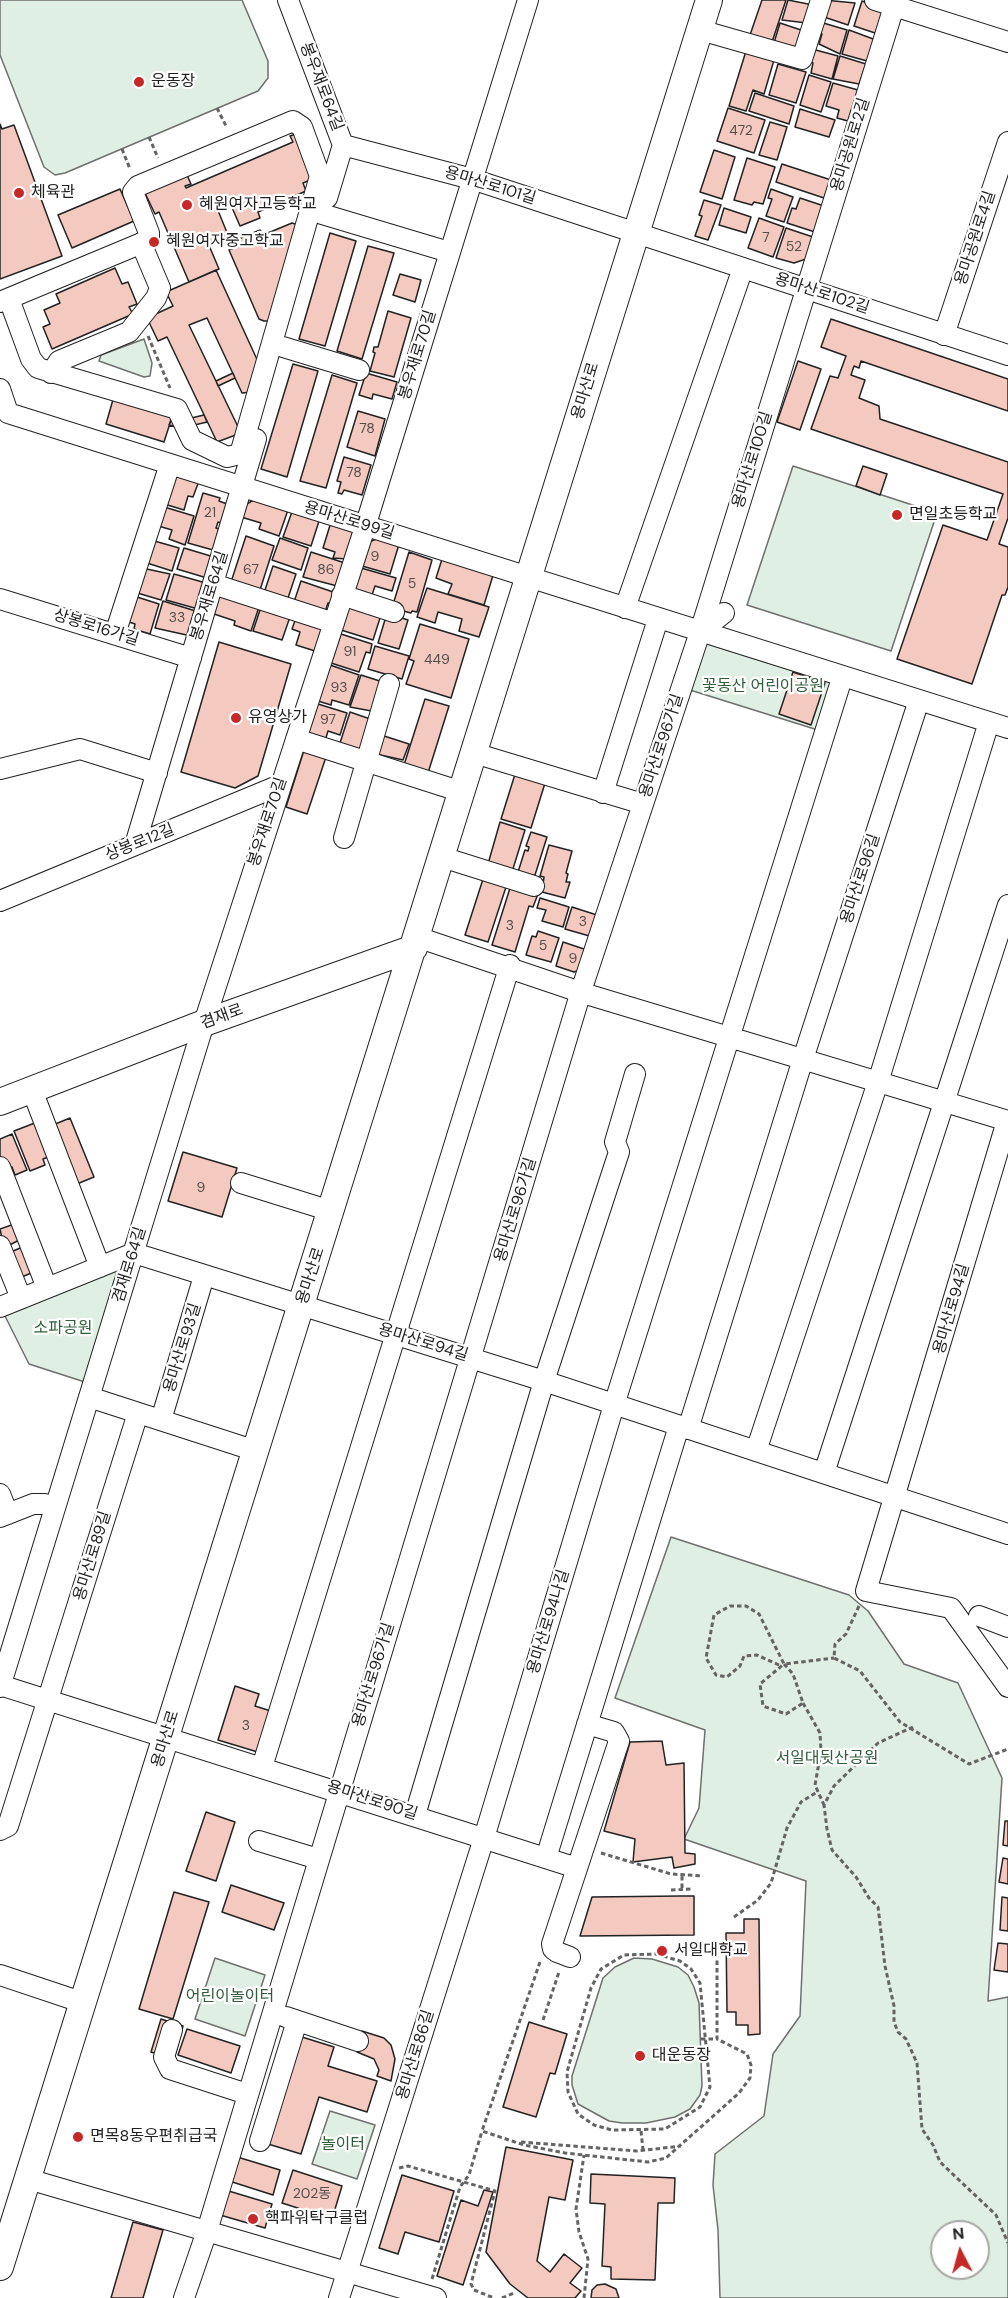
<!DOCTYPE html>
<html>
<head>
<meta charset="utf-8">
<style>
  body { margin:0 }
  #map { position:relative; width:1008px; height:2298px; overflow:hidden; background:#fff; font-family:"DM Sans",sans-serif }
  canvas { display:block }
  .north { position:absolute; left:930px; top:2220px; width:60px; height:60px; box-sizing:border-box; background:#fff; border:2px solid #a7a7a7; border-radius:50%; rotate:354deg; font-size:16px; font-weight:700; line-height:24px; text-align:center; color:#222 }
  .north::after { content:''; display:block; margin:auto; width:21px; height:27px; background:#c62828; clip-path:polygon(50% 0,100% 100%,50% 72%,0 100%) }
</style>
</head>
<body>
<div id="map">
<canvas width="1008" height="2298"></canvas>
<div class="north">N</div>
</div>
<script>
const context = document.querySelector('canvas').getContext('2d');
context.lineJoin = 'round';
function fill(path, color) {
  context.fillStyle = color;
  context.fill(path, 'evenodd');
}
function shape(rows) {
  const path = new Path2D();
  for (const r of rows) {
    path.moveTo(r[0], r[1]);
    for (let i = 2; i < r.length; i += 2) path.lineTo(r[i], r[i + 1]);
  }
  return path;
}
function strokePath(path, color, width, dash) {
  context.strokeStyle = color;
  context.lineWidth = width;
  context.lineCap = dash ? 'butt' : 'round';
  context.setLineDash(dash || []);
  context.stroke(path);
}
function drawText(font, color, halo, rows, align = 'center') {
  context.font = font + ' "DM Sans","Noto Sans KR",sans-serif';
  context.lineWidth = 4.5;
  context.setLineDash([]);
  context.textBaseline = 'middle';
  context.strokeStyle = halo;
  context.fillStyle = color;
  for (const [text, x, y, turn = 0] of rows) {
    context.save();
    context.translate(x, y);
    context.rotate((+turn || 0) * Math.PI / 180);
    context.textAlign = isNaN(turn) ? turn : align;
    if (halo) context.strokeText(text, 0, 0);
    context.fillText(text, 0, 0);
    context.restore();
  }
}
const green = shape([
  [0,0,242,0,268,61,268,78,258,91,65,173,55,175,44,167,0,55,0,0],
  [144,339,152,363,150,376,144,377,99,361,101,355,144,339],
  [793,466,937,513,891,651,747,605,793,466],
  [705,643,836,684,821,731,690,690,705,643],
  [131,1256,91,1384,29,1364,1,1308,131,1256],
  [671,1537,849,1595,868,1611,904,1664,958,1683,1002,1778,988,2001,1008,1997,1008,2298,720,2298,718,2230,713,2185,715,2154,764,2116,773,2054,800,2016,806,1881,684,1839,699,1808,705,1730,615,1698,671,1537],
  [942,2232,978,2232,978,2268,942,2268,942,2232],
  [215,1958,265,1975,245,2036,195,2019,215,1958],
  [634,1958,652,1959,678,1967,688,1975,694,1987,699,2003,702,2086,700,2095,690,2109,675,2117,646,2123,622,2123,609,2121,578,2104,572,2085,572,2076,603,1978,615,1967,634,1958],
  [330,2111,375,2125,357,2179,312,2164,330,2111]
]);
fill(green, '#e0efe3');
strokePath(green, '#6f6f6f', 1.5);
const building = shape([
  [762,0,786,0,772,42,750,35,762,0],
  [788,0,813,5,807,23,782,20,788,0],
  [824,0,855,3,848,25,824,17,824,0],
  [862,1,886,9,878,34,854,26,862,1],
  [820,22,847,30,840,54,819,44,822,34,817,33,820,22],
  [780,23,804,31,798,49,773,46,780,23],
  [849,30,876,40,867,61,842,54,849,30],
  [812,49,838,56,832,79,811,73,813,63,808,61,812,49],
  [746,51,774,60,764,94,753,90,746,111,729,106,746,51],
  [840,56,866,64,859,84,833,79,840,56],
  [778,64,806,72,796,103,769,95,778,64],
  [809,75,831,82,821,112,800,105,809,75],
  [833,83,858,90,848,121,837,118,839,110,826,106,833,83],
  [755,93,794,106,789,124,749,111,755,93],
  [728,108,765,120,754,153,717,141,728,108],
  [800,109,835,120,829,137,795,127,800,109],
  [770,122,787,127,777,160,759,155,770,122],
  [0,124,2,129,14,125,62,256,0,279,0,124],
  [296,134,315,178,303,183,306,191,258,212,260,218,240,226,230,203,217,208,228,235,208,243,219,269,189,282,159,212,155,214,145,193,187,175,191,184,185,186,186,188,293,142,290,136,296,134],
  [714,150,735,157,722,199,700,192,714,150],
  [747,158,775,167,763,204,754,202,752,205,734,200,747,158],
  [782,164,831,180,824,198,776,182,782,164],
  [120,189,134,221,72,248,58,215,120,189],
  [771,189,793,197,784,222,766,216,772,199,768,198,771,189],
  [800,198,824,206,815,232,787,223,792,208,796,209,800,198],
  [704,200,721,205,708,240,695,236,702,216,699,215,704,200],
  [724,208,751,217,746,233,719,225,724,208],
  [759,218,784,227,773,257,748,248,759,218],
  [292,223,298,225,269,321,264,321,259,319,229,250,239,246,236,240,260,230,263,235,292,223],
  [786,228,813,237,806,259,794,263,776,258,786,228],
  [330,233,356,241,325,346,299,339,330,233],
  [368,246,394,253,362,359,337,351,368,246],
  [115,268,122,284,128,282,137,304,129,307,133,314,52,349,43,327,50,324,44,310,60,303,56,294,115,268],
  [216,270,260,366,251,392,242,393,207,318,189,325,241,433,217,442,167,337,158,341,147,318,173,306,166,292,216,270],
  [400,274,421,280,415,302,393,295,400,274],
  [388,311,411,318,394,377,370,371,375,353,373,352,374,347,378,347,388,311],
  [831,319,1008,379,1008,411,861,361,859,368,854,366,851,375,865,380,859,398,879,406,880,419,1008,462,1008,518,999,544,1008,547,1008,587,1005,595,1002,595,972,684,897,659,943,525,987,540,1003,494,811,429,830,376,838,378,846,356,821,347,831,319],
  [798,361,821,369,800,430,777,422,798,361],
  [293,364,318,371,287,477,261,469,293,364],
  [233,373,235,378,218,386,216,381,233,373],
  [366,373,397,382,392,399,373,394,372,399,359,395,366,373],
  [332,375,357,383,326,488,300,481,332,375],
  [114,396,173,414,164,442,106,424,114,396],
  [358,411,385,419,375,456,347,447,358,411],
  [204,415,207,422,182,428,169,425,172,417,183,420,204,415],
  [344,457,371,465,362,495,344,490,342,494,338,493,341,482,337,481,344,457],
  [863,466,887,474,880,495,856,486,863,466],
  [171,472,199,481,193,497,188,496,184,510,161,503,171,472],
  [203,493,220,498,219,501,227,504,221,523,218,522,216,528,219,529,213,550,188,543,203,493],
  [259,497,289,507,279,536,259,529,261,523,241,517,245,505,259,497],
  [161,506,194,516,185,545,169,539,172,530,155,525,161,506],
  [293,509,320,518,311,546,283,537,293,509],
  [331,522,352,529,355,538,347,559,333,558,335,552,323,548,331,522],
  [246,536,274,546,260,590,231,582,246,536],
  [384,536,400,541,390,574,362,566,369,542,384,536],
  [280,538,308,548,301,570,272,560,280,538],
  [151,540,179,548,172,571,144,562,151,540],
  [184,548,214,557,207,578,177,569,184,548],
  [311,552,348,564,341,587,303,577,311,552],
  [409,552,432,560,417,612,412,611,411,613,392,608,409,552],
  [443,556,494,572,484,605,448,594,452,584,436,578,443,556],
  [273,566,296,574,286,604,263,596,273,566],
  [142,568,170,574,161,600,134,592,142,568],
  [361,568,396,578,392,591,375,586,371,598,353,592,361,568],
  [174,574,206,583,198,609,166,600,174,574],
  [301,581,339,594,335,605,328,603,324,615,293,605,301,581],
  [427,588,489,607,479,637,459,631,462,619,438,612,435,623,417,617,427,588],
  [218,590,260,604,251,631,234,625,235,621,211,613,218,590],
  [137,597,159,604,150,634,134,629,135,624,129,622,137,597],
  [163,601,199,612,191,636,155,628,163,601],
  [262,604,291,614,282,640,253,631,262,604],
  [349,605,381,615,373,640,341,630,349,605],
  [387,613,408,620,399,649,378,643,387,613],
  [297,615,322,628,315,651,296,645,300,632,292,629,297,615],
  [420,624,469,639,451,698,406,684,414,661,409,659,420,624],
  [341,634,372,644,370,653,366,652,359,672,331,663,341,634],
  [219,642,291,664,258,776,235,788,181,772,219,642],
  [375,646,409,656,402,679,368,669,375,646],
  [330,665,359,675,349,705,332,700,331,705,318,701,330,665],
  [793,672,825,683,811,725,779,714,793,672],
  [361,675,386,683,377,712,350,707,361,675],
  [425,699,449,706,428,773,404,765,425,699],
  [318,704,347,713,340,735,328,731,325,741,307,736,318,704],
  [350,712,373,720,362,754,339,746,350,712],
  [381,735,409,744,403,760,376,754,381,735],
  [305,747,327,754,307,814,286,807,305,747],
  [516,771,546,780,531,828,501,819,516,771],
  [500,822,525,830,512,872,488,864,500,822],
  [531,832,547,837,535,875,530,877,518,872,525,850,528,851,529,847,526,846,531,832],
  [549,845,572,851,566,873,568,874,566,882,570,882,565,898,542,892,544,877,540,876,549,845],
  [484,876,507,884,488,942,465,935,484,876],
  [511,885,538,894,533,907,529,906,515,952,492,945,511,885],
  [540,898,569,907,563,927,542,921,546,910,537,908,540,898],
  [572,907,600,916,593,937,565,929,572,907],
  [538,931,559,938,551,962,526,955,532,936,536,937,538,931],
  [563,942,590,951,585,968,574,972,556,966,563,942],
  [70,1118,94,1177,72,1186,48,1127,70,1118],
  [40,1121,54,1155,43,1159,45,1165,30,1171,14,1131,40,1121],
  [12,1134,27,1170,15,1175,12,1167,5,1170,0,1159,0,1139,12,1134],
  [183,1152,237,1168,222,1217,168,1201,183,1152],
  [17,1223,23,1238,4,1248,0,1229,17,1223],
  [25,1246,36,1271,17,1279,6,1254,25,1246],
  [235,1686,259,1694,255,1706,274,1712,261,1753,218,1740,235,1686],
  [662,1741,666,1765,684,1763,685,1853,695,1854,695,1864,674,1868,672,1857,633,1862,635,1839,604,1831,630,1742,662,1741],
  [206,1812,235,1822,216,1881,186,1871,206,1812],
  [1005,1821,1008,1821,1008,1846,1003,1845,1005,1821],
  [1003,1858,1008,1859,1008,1884,999,1882,1003,1858],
  [231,1885,284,1903,274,1930,222,1912,231,1885],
  [174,1892,209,1902,173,2019,139,2009,174,1892],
  [681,1896,694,1896,694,1935,580,1936,592,1897,681,1896],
  [1002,1897,1008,1898,1008,1931,1000,1930,1002,1897],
  [744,1919,759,1919,760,2034,748,2035,748,2025,736,2025,736,2012,727,2012,726,1933,744,1933,744,1919],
  [998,1943,1008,1944,1008,1972,994,1970,998,1943],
  [161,2019,183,2026,174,2059,151,2052,161,2019],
  [529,2022,567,2034,555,2074,550,2073,536,2117,503,2107,529,2022],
  [187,2029,240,2046,231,2073,178,2055,187,2029],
  [362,2031,384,2038,391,2045,395,2059,391,2081,377,2076,379,2070,374,2059,357,2052,362,2031],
  [302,2037,334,2047,328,2066,377,2081,367,2112,319,2097,301,2154,268,2144,302,2037],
  [506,2147,573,2160,565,2200,549,2197,537,2261,550,2272,564,2254,582,2268,570,2283,581,2291,575,2298,528,2298,510,2284,486,2252,506,2147],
  [234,2156,280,2170,273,2195,226,2180,234,2156],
  [293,2170,342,2186,332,2219,282,2203,293,2170],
  [591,2174,675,2178,674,2203,658,2203,655,2280,611,2279,611,2267,602,2266,605,2204,590,2203,591,2174],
  [402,2175,454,2191,439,2242,405,2232,398,2254,379,2248,402,2175],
  [222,2189,272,2204,265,2228,220,2215,222,2189],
  [484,2190,493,2192,463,2285,437,2276,461,2200,478,2206,484,2190],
  [133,2222,163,2230,143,2298,111,2298,133,2222],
  [605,2284,616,2289,619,2298,591,2298,592,2290,597,2285,605,2284]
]);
fill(building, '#f3c9c0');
strokePath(building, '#222', 1.5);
const minor = shape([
  [288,0,343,145,327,198],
  [875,0,1008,42],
  [700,30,802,59,821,0],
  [343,145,472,179,1008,355],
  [322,214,449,252],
  [0,302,149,240,149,233,133,192,138,186,293,121,302,127,320,176,240,454,227,457,192,440,177,409,38,368,31,359,9,299],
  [944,335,1008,142],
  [283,347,359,370],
  [51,373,59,361,129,332,156,298,160,288,141,243],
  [0,389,8,413],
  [8,413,1008,728],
  [213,584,334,623],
  [342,595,394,612],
  [0,599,191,658],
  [625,608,743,268],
  [700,632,724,613],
  [115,634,170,464],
  [296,739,462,792],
  [474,753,643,804],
  [0,769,80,749,157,773],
  [603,793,658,619],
  [344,838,389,684],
  [135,845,256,439],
  [442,857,534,886],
  [0,901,280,785],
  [417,937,586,994,1008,1121],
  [32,1090,100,1267],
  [1007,1121,866,1591,951,1608,1008,1687],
  [0,1167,47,1288],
  [241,1183,331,1211],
  [0,1246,21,1298],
  [0,1307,134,1253,544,1381,1008,1534],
  [89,1397,256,1451],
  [161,1420,204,1276],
  [688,1429,803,1059,919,700],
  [756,1451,878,1082,989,722],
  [824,1473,1008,905],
  [0,1494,8,1514],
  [0,1517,33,1504,45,1504,55,1508],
  [979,1616,1008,1627],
  [0,1685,577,1868],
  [0,1687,204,1023,365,527,528,0],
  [262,1767,510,965],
  [415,1815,544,1381,619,1152,615,1142,635,1074],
  [0,1830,8,1826,138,1413],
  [259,1841,318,1859],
  [546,1858,679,1426],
  [570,1957,557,1952,553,1949,552,1944,619,1741,614,1732,587,1724],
  [0,1975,84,2003],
  [286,2017,358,2041],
  [172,2030,164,2057,170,2069,247,2094],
  [260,2141,297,2021],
  [28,2179,436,2298],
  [184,2298,207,2231,582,988,700,632,896,0],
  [339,2298,484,1838,614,1405,842,678]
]);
const major = shape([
  [0,1102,204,1023,414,948],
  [0,2267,709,0]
]);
strokePath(minor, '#222', 22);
strokePath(major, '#222', 28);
strokePath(shape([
  [217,108,227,128],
  [149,137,158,158],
  [122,149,130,169],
  [148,336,170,388],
  [859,1606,846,1634,835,1644,834,1658,860,1671,900,1722,969,1764,1008,1749],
  [784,1664,793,1674,803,1703,786,1714,763,1706,760,1684,784,1664],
  [779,1665,757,1655,744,1656,740,1666,727,1677,716,1675,706,1658,714,1615,730,1606,746,1606,759,1614,784,1664,834,1658],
  [803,1703,820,1733,821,1751,815,1785,824,1805],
  [913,1727,878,1743,834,1786,824,1805,827,1829,832,1850,856,1877,869,1898,878,1907,885,1966,894,2006,894,2022,898,2032,906,2039,917,2063,922,2129,933,2145,940,2162,996,2215,1008,2243],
  [601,1853,671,1874,703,1876],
  [682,1876,682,1889],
  [671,1890,691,1889],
  [734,1917,758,1900,771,1883,787,1828,801,1802,817,1792],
  [656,1954,680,1961,691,1969,700,1983,710,2087,700,2107,665,2129,612,2130,594,2125,578,2114,568,2092,567,2072,591,1988,601,1969,624,1955,656,1954],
  [540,1962,482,2131,524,2145,565,2153,648,2162,666,2158,739,2093,750,2078,751,2065,747,2054,717,2039],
  [543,2020,559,1972],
  [701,2039,717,2039,717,1956],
  [641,2131,643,2150],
  [521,2142,637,2151,681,2146],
  [399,2168,408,2166,495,2191,471,2284,474,2290,494,2298],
  [432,2279,460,2187,469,2175,482,2131],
  [502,2298,514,2293],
  [584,2298,588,2259,579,2232,576,2209,584,2155]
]), '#646464', 3, [4.5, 3]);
strokePath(minor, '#fff', 20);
strokePath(major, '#fff', 26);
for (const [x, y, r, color] of [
  [139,82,6,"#c62828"],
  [19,193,6,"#c62828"],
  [187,205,6,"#c62828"],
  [154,242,6,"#c62828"],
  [897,515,6,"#c62828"],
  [236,718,6,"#c62828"],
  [662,1951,6,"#c62828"],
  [640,2056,6,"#c62828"],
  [78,2137,6,"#c62828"],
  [253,2219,6,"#c62828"]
]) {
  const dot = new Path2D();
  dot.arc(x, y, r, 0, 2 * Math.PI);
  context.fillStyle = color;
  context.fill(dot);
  strokePath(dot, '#fff', 2);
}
drawText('14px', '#564c4a', null, [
  ["472",741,131],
  ["7",766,238],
  ["52",794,247],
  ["78",367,429],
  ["78",354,473],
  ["21",210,513],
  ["9",375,557],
  ["67",251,570],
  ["86",326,570],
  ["5",412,584],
  ["33",177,618],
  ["91",350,652],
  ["449",437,660],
  ["93",339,688],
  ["97",328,720],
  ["3",583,922],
  ["3",510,926],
  ["5",543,946],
  ["9",573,959],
  ["9",201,1188],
  ["3",246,1726],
  ["202동",312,2194]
]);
drawText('16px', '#222', '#fff', [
  ["운동장",151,82],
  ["체육관",31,193],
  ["혜원여자고등학교",199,205],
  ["혜원여자중고학교",166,242],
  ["면일초등학교",909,515],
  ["유영상가",248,718],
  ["서일대학교",674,1951],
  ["대운동장",652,2056],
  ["면목8동우편취급국",90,2137],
  ["핵파워탁구클럽",265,2219]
], 'left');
drawText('16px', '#222', '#fff', [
  ["봉우재로64길",321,87,69],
  ["용마공원로2길",851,145,-73],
  ["용마산로101길",490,186,17],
  ["용마공원로4길",976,238,-72],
  ["용마산로102길",822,294,18],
  ["봉우재로70길",418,355,-73],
  ["용마산로",586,391,-73],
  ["용마산로100길",753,460,-73],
  ["용마산로99길",349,521,17],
  ["봉우재로64길",210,596,-73],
  ["상봉로16가길",96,628,17],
  ["용마산로96가길",662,746,-72],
  ["봉우재로70길",268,822,-72],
  ["상봉로12길",140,843,-22],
  ["용마산로96길",861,879,-72],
  ["겸재로",222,1017,-20],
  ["용마산로96가길",516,1210,-73],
  ["겸재로64길",130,1265,-73],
  ["용마산로",311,1276,-72],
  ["용마산로94길",952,1309,-74],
  ["용마산로94길",423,1343,17],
  ["용마산로93길",183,1348,-73],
  ["용마산로89길",93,1556,-73],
  ["용마산로94나길",549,1622,-73],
  ["용마산로96가길",374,1675,-73],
  ["용마산로",166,1739,-73],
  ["용마산로90길",372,1801,18],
  ["용마산로86길",416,2055,-73]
]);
drawText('16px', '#2f5e38', '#fff', [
  ["꽃동산 어린이공원",763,687],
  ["소파공원",63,1329],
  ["서일대뒷산공원",827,1759],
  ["어린이놀이터",230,1997],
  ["놀이터",343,2145]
]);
</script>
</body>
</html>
